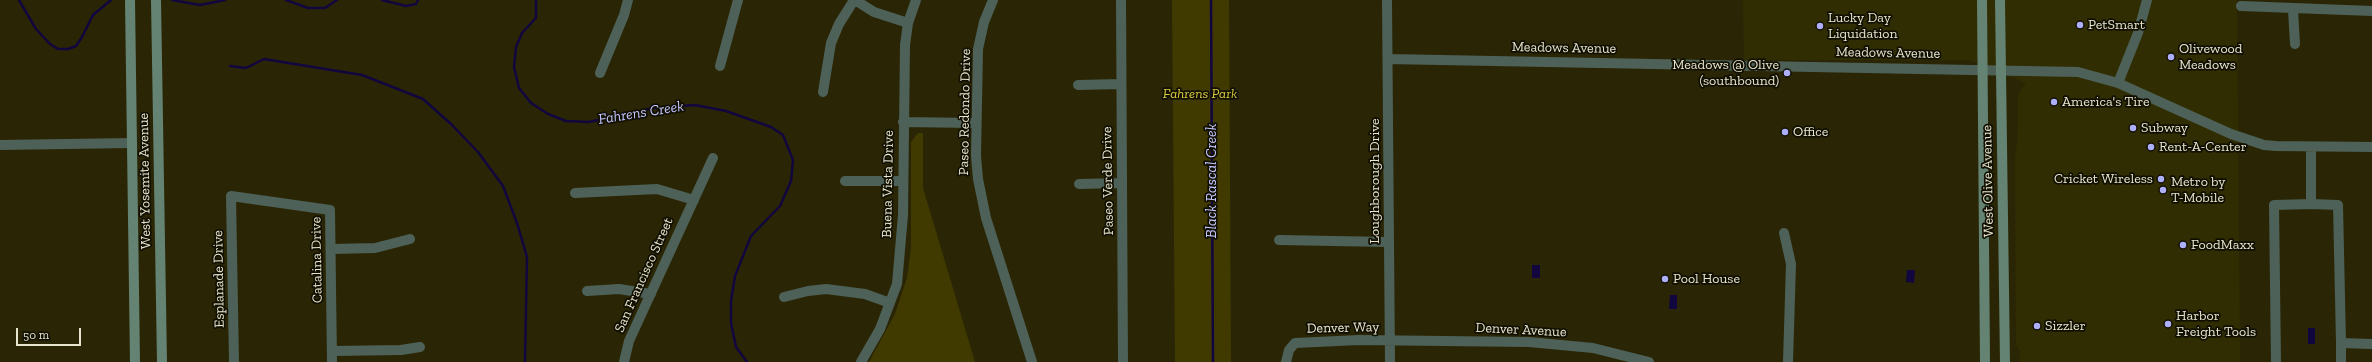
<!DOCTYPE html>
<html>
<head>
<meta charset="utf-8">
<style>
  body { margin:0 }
  #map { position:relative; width:2372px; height:362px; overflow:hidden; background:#2a2605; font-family:"Zilla Slab",serif }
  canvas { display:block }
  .scale { position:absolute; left:16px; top:328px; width:65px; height:18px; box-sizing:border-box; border:2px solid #e7e5ce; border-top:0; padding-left:5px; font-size:12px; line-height:14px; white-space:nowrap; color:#e7e5ce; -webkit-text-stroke:3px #110f01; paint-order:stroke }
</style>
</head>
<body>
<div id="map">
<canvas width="2372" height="362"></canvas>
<div class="scale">50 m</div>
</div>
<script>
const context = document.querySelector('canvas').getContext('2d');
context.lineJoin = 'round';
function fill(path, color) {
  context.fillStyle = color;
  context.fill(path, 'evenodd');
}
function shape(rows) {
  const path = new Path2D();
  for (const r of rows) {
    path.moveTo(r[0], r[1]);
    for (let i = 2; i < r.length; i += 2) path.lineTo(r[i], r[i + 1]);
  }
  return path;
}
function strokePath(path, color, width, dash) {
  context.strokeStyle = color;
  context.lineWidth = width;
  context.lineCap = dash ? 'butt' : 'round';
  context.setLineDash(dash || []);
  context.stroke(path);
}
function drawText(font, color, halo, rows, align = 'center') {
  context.font = font + ' "Zilla Slab",serif';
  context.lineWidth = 3.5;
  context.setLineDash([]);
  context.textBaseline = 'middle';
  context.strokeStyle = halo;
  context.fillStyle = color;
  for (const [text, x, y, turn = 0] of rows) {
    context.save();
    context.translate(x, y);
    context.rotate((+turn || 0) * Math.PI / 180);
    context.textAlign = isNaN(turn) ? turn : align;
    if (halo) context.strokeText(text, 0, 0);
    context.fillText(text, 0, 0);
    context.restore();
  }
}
fill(shape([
  [1743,0,2237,0,2240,362,2020,362,2020,351,2016,345,2015,159,2018,134,2018,94,2026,83,1970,60,1744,60]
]), '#312d03');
fill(shape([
  [1172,0,1229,0,1231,362,1175,362],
  [918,133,923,133,923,188,975,362,869,362,895,314,907,278,911,248,911,142]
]), '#403a00');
fill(shape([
  [1532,265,1540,265,1540,278,1532,278],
  [1907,270,1915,270,1914,283,1906,282],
  [1670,295,1677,295,1677,309,1669,309],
  [2308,328,2315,328,2315,344,2308,344]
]), '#12063e');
strokePath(shape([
  [19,0,36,29,50,44,58,49,68,49,76,46,82,37,93,15,111,0],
  [172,0,200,5,225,0],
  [286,0,308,8,325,8,337,0],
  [382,0,406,6,416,4,418,0],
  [536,0,536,18,522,33,516,47,514,67,519,88,531,103,548,114,566,121,589,122,653,108,695,105,726,111,771,127,783,135,793,160,791,181,780,206,751,236,735,276,731,301,731,323,736,347,747,362],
  [1211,0,1213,362],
  [230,66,246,68,264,59,362,75,423,99,451,124,478,152,503,186,517,223,527,257,525,362]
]), '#12063e', 2.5);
strokePath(shape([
  [855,0,874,12,908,23],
  [993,0,984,22,978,49,976,156,978,179,986,218,1032,362],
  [1121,0,1123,362],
  [1387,0,1390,362],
  [2241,6,2372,11],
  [2293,10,2295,44],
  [1388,59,2078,72,2118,83,2231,134,2264,145,2276,146,2372,147],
  [720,66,738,0],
  [600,73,624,15,628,0],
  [2118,83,2138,33,2147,0],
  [1078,85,1121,84],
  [823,92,831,43,839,24,854,0],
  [903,122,976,123],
  [0,145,132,143],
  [2311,147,2311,204,2338,205,2341,343,2372,344],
  [845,181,903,181],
  [1079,184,1122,183],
  [575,193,657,189,694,200],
  [1784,233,1791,264,1788,362],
  [1279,240,1389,242],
  [331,249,375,248,410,239],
  [587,291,619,289,651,294],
  [784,297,808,291,826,289,865,294,890,303],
  [2341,343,2341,362],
  [332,351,401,350,420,347],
  [234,362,231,196,330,210,332,362],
  [624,362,629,341,713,158],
  [861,362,880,329,897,284,903,215,905,45,908,23,916,0],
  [1286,362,1289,350,1295,343,1359,340,1529,342,1593,348,1649,362],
  [2276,362,2274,205,2311,204]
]), '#4e6158', 10);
strokePath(shape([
  [130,0,135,362],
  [156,0,162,362],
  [1982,0,1985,362],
  [2000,0,2005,362]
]), '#648373', 10);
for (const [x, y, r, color] of [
  [2080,25,4,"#adaffb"],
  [1820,26,4,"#adaffb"],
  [2171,57,4,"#adaffb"],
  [1787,73,4,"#adaffb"],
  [2054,102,4,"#adaffb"],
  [2133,128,4,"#adaffb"],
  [1785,132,4,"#adaffb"],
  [2151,147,4,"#adaffb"],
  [2161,179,4,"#adaffb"],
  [2163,190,4,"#adaffb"],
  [2183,245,4,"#adaffb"],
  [1665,279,4,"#adaffb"],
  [2168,324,4,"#adaffb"],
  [2037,326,4,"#adaffb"]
]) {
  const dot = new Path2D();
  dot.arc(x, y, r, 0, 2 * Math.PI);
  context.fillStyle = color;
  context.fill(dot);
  strokePath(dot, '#110f01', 1.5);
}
drawText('14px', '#e7e5ce', '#110f01', [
  ["Lucky Day",1828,18],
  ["Liquidation",1828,34],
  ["PetSmart",2088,25],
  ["Olivewood",2179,49],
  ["Meadows",2179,65],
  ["Meadows @ Olive",1779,65,"right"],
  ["(southbound)",1779,81,"right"],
  ["America's Tire",2062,102],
  ["Subway",2141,128],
  ["Office",1793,132],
  ["Rent-A-Center",2159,147],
  ["Cricket Wireless",2153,179,"right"],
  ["Metro by",2171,182],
  ["T-Mobile",2171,198],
  ["FoodMaxx",2191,245],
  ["Pool House",1673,279],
  ["Harbor",2176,316],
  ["Freight Tools",2176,332],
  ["Sizzler",2045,326]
], 'left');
drawText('14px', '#e7e5ce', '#110f01', [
  ["Meadows Avenue",1564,48,1],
  ["Meadows Avenue",1888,53,1],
  ["Paseo Redondo Drive",965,112,-89],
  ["West Yosemite Avenue",145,181,-91],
  ["Paseo Verde Drive",1108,181,-91],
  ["Loughborough Drive",1375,181,-90],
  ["West Olive Avenue",1988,181,-91],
  ["Buena Vista Drive",888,184,-89],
  ["Catalina Drive",317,260,-91],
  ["San Francisco Street",644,275,-66],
  ["Esplanade Drive",219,279,-91],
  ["Denver Way",1343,328,-1],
  ["Denver Avenue",1521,330,3]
]);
drawText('italic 14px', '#ddcd41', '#110f01', [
  ["Fahrens Park",1200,94]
]);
drawText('italic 15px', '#c5c7ff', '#110f01', [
  ["Fahrens Creek",641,113,-9],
  ["Black Rascal Creek",1212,181,-90]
]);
</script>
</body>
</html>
